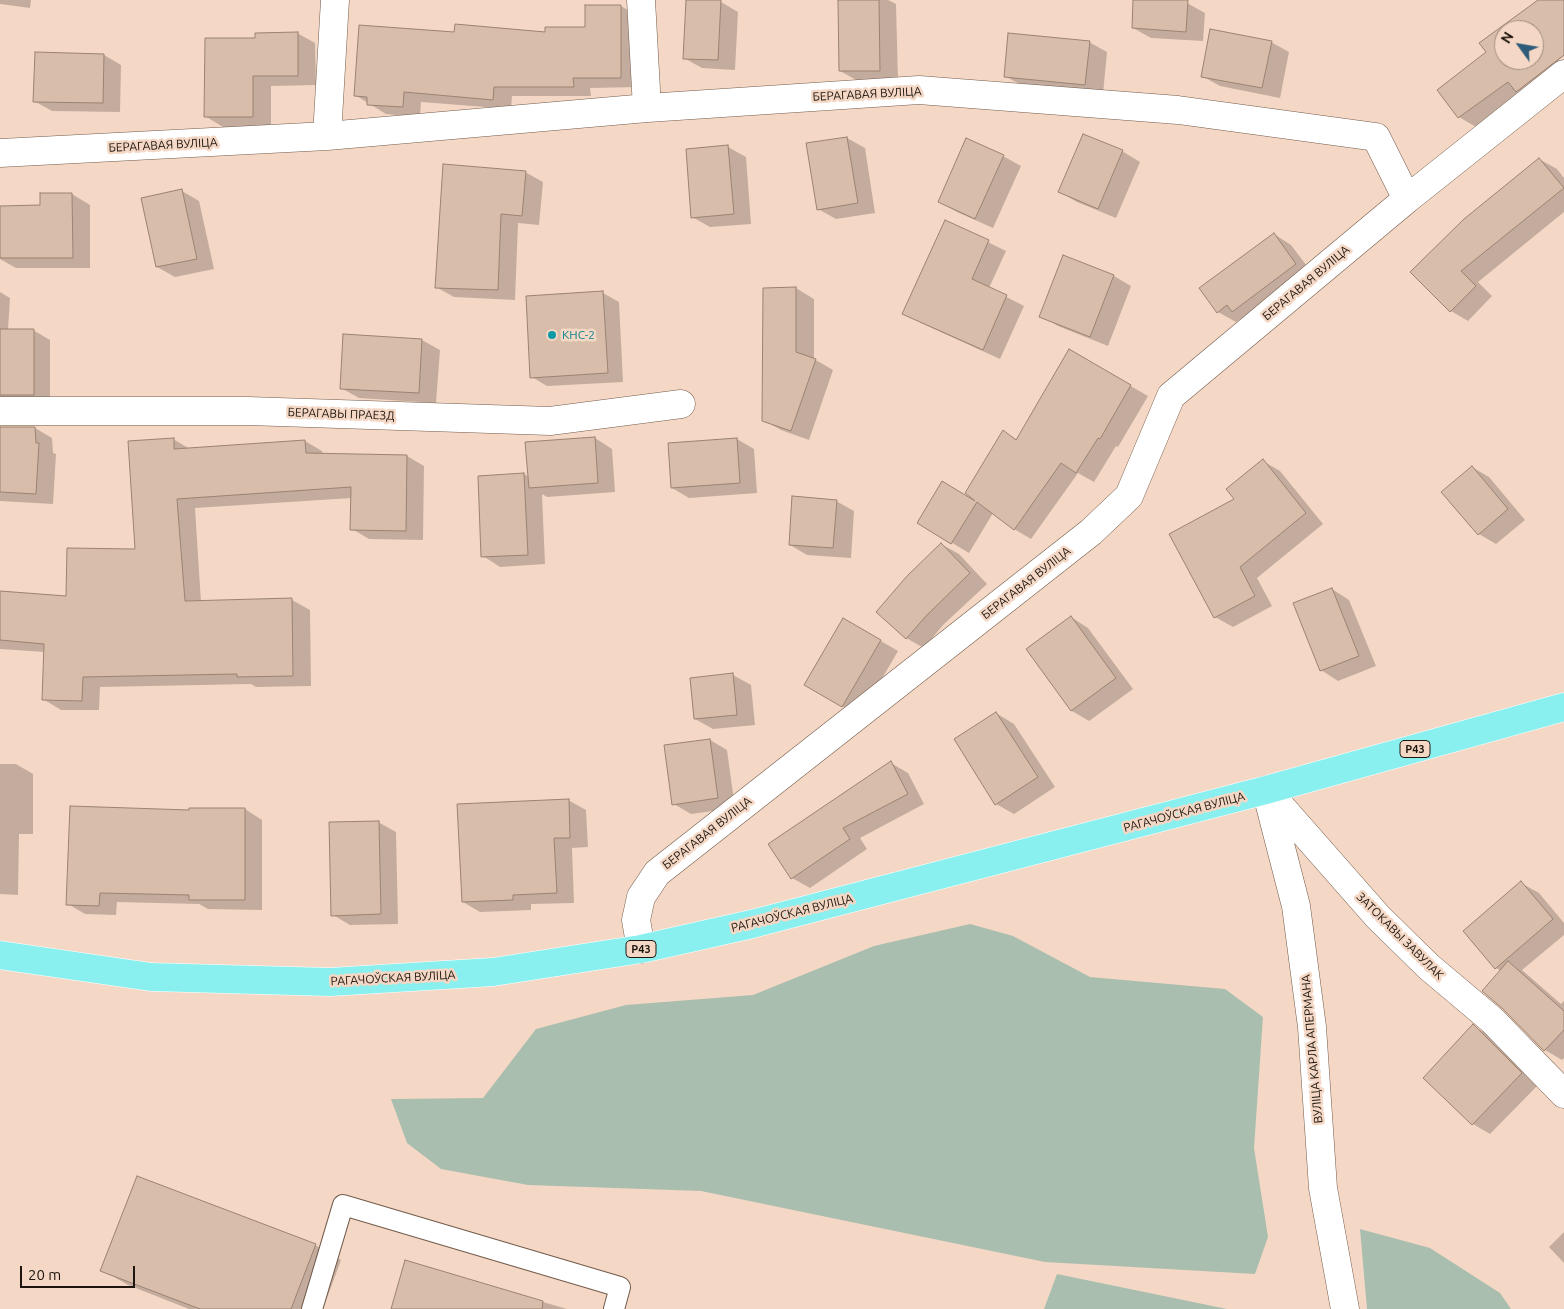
<!DOCTYPE html>
<html>
<head>
<meta charset="utf-8">
<style>
  body { margin:0 }
  #map { position:relative; width:1564px; height:1309px; overflow:hidden; background:#f4d8c5; font-family:Ubuntu,sans-serif }
  canvas { display:block }
  .north { position:absolute; left:1494px; top:20px; width:50px; height:50px; box-sizing:border-box; background:#f4d8c5; border:1px solid #9e8a7c; border-radius:50%; rotate:302deg; font-size:14px; font-weight:700; line-height:20px; text-align:center; color:#1e150e }
  .north::after { content:''; display:block; margin:auto; width:18px; height:22px; background:#2e5b7a; clip-path:polygon(50% 0,100% 100%,50% 72%,0 100%) }
  .scale { position:absolute; left:20px; top:1266px; width:115px; height:22px; box-sizing:border-box; border:2px solid #1e150e; border-top:0; padding-left:6px; font-size:15px; line-height:18px; white-space:nowrap; color:#1e150e; -webkit-text-stroke:4px #f4d8c5; paint-order:stroke }
</style>
</head>
<body>
<div id="map">
<canvas width="1564" height="1309"></canvas>
<div class="north">N</div>
<div class="scale">20 m</div>
</div>
<script>
const context = document.querySelector('canvas').getContext('2d');
context.lineJoin = 'round';
function fill(path, color) {
  context.fillStyle = color;
  context.fill(path, 'evenodd');
}
function shape(rows) {
  const path = new Path2D();
  for (const r of rows) {
    path.moveTo(r[0], r[1]);
    for (let i = 2; i < r.length; i += 2) path.lineTo(r[i], r[i + 1]);
  }
  return path;
}
function strokePath(path, color, width, dash) {
  context.strokeStyle = color;
  context.lineWidth = width;
  context.lineCap = dash ? 'butt' : 'round';
  context.setLineDash(dash || []);
  context.stroke(path);
}
function drawText(font, color, halo, rows, align = 'center') {
  context.font = font + ' Ubuntu,sans-serif';
  context.lineWidth = 5;
  context.setLineDash([]);
  context.textBaseline = 'middle';
  context.strokeStyle = halo;
  context.fillStyle = color;
  for (const [text, x, y, turn = 0] of rows) {
    context.save();
    context.translate(x, y);
    context.rotate((+turn || 0) * Math.PI / 180);
    context.textAlign = isNaN(turn) ? turn : align;
    if (halo) context.strokeText(text, 0, 0);
    context.fillText(text, 0, 0);
    context.restore();
  }
}
fill(shape([
  [970,924,1013,936,1090,977,1225,989,1263,1017,1254,1148,1268,1237,1255,1274,1045,1262,701,1191,528,1185,441,1169,407,1143,391,1099,483,1098,536,1029,626,1005,753,995,874,946],
  [1360,1229,1430,1248,1500,1293,1511,1309,1367,1309],
  [1057,1274,1227,1309,1044,1309]
]), '#aabeaf');
fill(shape([
  [0,0,31,0,30,8,0,4],
  [839,0,888,0,896,4,898,80,858,81,840,71],
  [1135,0,1187,3,1205,13,1203,41,1151,38,1133,28],
  [1550,0,1564,0,1564,56,1558,60,1564,68,1476,127,1459,117,1488,52,1481,44],
  [1504,30,1534,30,1534,60,1504,60],
  [721,2,738,12,735,70,702,68,684,58],
  [621,6,638,16,639,87,590,88,591,96,512,96,511,109,421,102,420,117,386,114,355,95,455,33,547,33,587,28],
  [297,33,315,43,316,85,271,86,271,127,223,127,205,116,256,39],
  [1089,42,1107,52,1103,94,1023,86,1005,76],
  [1271,42,1289,52,1280,98,1220,86,1202,76],
  [104,55,121,65,120,112,52,111,34,101],
  [847,138,865,148,875,213,836,219,818,209],
  [728,147,746,157,751,224,710,227,692,217],
  [1122,151,1140,162,1116,218,1077,202,1060,192],
  [1003,156,1021,166,993,228,957,212,939,202],
  [1539,159,1557,169,1564,178,1564,212,1478,282,1492,296,1468,321,1451,311,1412,272],
  [525,172,543,182,539,225,518,223,515,300,454,297,436,287],
  [182,191,199,201,214,269,175,277,157,267],
  [72,194,90,205,90,268,16,268,0,259,0,207,41,207],
  [945,221,1006,251,989,288,1024,306,1000,359,921,323,904,313],
  [1274,234,1291,245,1313,274,1250,321,1243,317,1236,322,1218,312],
  [1114,276,1131,286,1108,346,1058,326,1041,316],
  [796,288,814,299,814,359,833,370,809,440,781,430,763,420],
  [0,292,10,298,8,330,33,330,50,340,50,404,0,409],
  [603,293,619,302,623,382,547,386,532,377],
  [422,340,440,350,436,403,359,398,341,388],
  [1070,351,1148,396,1118,447,1116,446,1094,482,1078,473,1031,539,1014,529,993,513,969,553,919,523,977,502,1004,432,1018,440],
  [0,428,35,428,52,438,53,453,56,454,53,504,0,501],
  [595,438,612,449,615,492,547,497,542,494,545,564,500,567,483,556,524,474,529,477],
  [173,439,190,449,305,441,322,451,323,455,407,456,424,466,423,540,369,539,352,529,352,498,195,508,201,602,292,600,310,610,311,686,256,687,251,684,100,687,99,710,61,710,43,699,45,652,0,649,0,592,67,597,136,550],
  [737,439,754,449,757,493,689,498,672,488],
  [1263,461,1280,471,1323,524,1257,578,1272,606,1233,627,1215,617,1236,500],
  [1472,467,1489,477,1525,520,1496,544,1479,534],
  [836,501,854,511,851,558,807,555,790,545],
  [941,544,959,554,987,584,943,625,924,648,906,638],
  [1332,589,1349,600,1376,666,1338,681,1321,670],
  [1071,617,1088,628,1133,689,1089,721,1072,711,1027,649],
  [843,619,898,651,860,716,805,685],
  [733,675,751,685,755,725,713,729,695,719],
  [996,713,1014,724,1055,787,1014,814,996,804],
  [710,740,727,750,735,808,691,814,674,804],
  [891,763,908,773,924,804,860,838,867,849,810,888,792,878],
  [0,764,16,764,33,774,33,834,19,834,18,895,0,894],
  [568,800,586,810,588,847,572,848,574,903,531,904,531,910,480,912,463,902],
  [245,809,262,820,262,910,208,909,199,904,117,902,116,915,85,914,68,904,191,811],
  [378,822,396,832,398,924,350,925,333,915],
  [1521,883,1539,893,1564,923,1564,935,1522,970,1561,1004,1564,1001,1564,1058,1562,1060,1545,1050,1501,971,1496,968],
  [1473,1026,1491,1036,1539,1084,1490,1134,1473,1124],
  [1564,1232,1564,1263,1549,1247],
  [315,1245,341,1260,323,1309,189,1309,128,1285,102,1270],
  [406,1262,567,1309,392,1309]
]), '#0003');
const building = shape([
  [686,0,721,0,718,60,683,59,686,0],
  [838,0,879,0,880,71,839,71,838,0],
  [1133,0,1188,0,1186,32,1132,28,1133,0],
  [1538,0,1564,0,1564,55,1516,92,1508,82,1458,118,1437,90,1486,52,1479,43,1538,0],
  [1504,30,1534,30,1534,60,1504,60,1504,30],
  [585,5,621,5,621,78,573,78,574,87,494,87,493,100,404,92,403,107,367,105,367,97,354,96,359,25,454,32,455,24,545,32,545,27,585,27,585,5],
  [1210,29,1272,41,1262,88,1201,77,1210,29],
  [298,32,298,76,253,76,253,117,204,117,205,38,255,38,255,33,298,32],
  [1008,33,1090,41,1085,85,1004,77,1008,33],
  [35,52,104,54,103,103,33,102,35,52],
  [1083,134,1123,150,1098,209,1058,192,1083,134],
  [847,137,858,203,817,210,806,143,847,137],
  [966,138,1004,155,975,219,938,202,966,138],
  [728,145,734,214,691,218,686,149,728,145],
  [1539,158,1564,188,1461,271,1476,286,1450,312,1410,272,1464,219,1539,158],
  [443,164,526,171,522,216,501,214,498,290,435,288,443,164],
  [182,189,197,259,156,267,141,198,182,189],
  [40,193,72,193,73,258,0,258,0,206,40,205,40,193],
  [945,220,989,240,972,279,1007,295,983,350,902,314,945,220],
  [1274,233,1296,264,1232,312,1227,305,1217,313,1199,288,1274,233],
  [1063,255,1114,275,1090,337,1039,317,1063,255],
  [796,287,796,352,816,359,791,431,762,421,763,288,796,287],
  [603,291,608,373,530,378,526,296,603,291],
  [0,329,34,329,34,395,0,395,0,329],
  [343,334,422,339,419,393,340,389,343,334],
  [1069,349,1131,385,1100,439,1098,438,1076,473,1061,463,1014,530,977,502,951,544,917,523,942,481,975,501,965,493,1003,430,1016,440,1069,349],
  [0,427,35,427,36,443,39,443,36,494,0,492,0,427],
  [595,437,598,483,529,488,525,442,595,437],
  [174,438,174,449,305,440,306,453,407,455,406,531,350,530,351,487,177,499,185,601,292,598,293,676,237,677,237,674,83,677,82,701,42,700,44,644,0,640,0,591,66,596,67,548,135,549,128,441,174,438],
  [737,438,740,483,671,488,668,443,737,438],
  [1263,459,1306,513,1240,567,1255,596,1214,618,1169,534,1234,499,1226,489,1263,459],
  [1472,466,1508,509,1478,535,1441,492,1472,466],
  [524,473,528,555,481,557,478,476,524,473],
  [792,496,837,500,833,548,789,545,792,496],
  [941,543,970,573,926,616,906,639,876,612,907,576,941,543],
  [1332,588,1359,656,1320,671,1293,603,1332,588],
  [1071,616,1116,678,1071,711,1026,649,1071,616],
  [843,618,881,640,842,707,804,685,843,618],
  [733,673,737,715,694,719,690,678,733,673],
  [996,712,1038,777,995,805,954,739,996,712],
  [710,739,718,798,672,805,664,745,710,739],
  [891,761,908,794,843,828,850,839,791,879,768,844,891,761],
  [569,799,570,838,554,838,557,893,513,895,513,900,462,902,457,804,569,799],
  [70,806,189,810,189,808,245,808,245,900,189,900,189,895,100,893,99,906,66,905,70,806],
  [379,821,381,914,331,916,329,822,379,821],
  [1521,881,1553,919,1495,969,1463,931,1521,881],
  [1508,961,1564,1011,1564,1030,1544,1051,1503,1009,1482,991,1508,961],
  [1473,1024,1522,1073,1472,1125,1423,1078,1473,1024],
  [137,1176,316,1244,291,1309,200,1309,100,1271,137,1176],
  [405,1260,543,1301,542,1309,391,1309,405,1260]
]);
fill(building, '#d7bdaa');
strokePath(building, '#9b8271', 1);
const lane = shape([
  [312,1309,343,1205,620,1287,614,1309]
]);
const street = shape([
  [641,0,647,108],
  [327,136,335,0],
  [0,153,327,136,647,108,919,90,1178,110,1376,137,1407,199],
  [0,411,248,411,550,421,681,404],
  [1266,790,1296,906,1312,1027,1323,1188,1345,1309],
  [1269,793,1378,917,1429,967,1492,1020,1564,1094],
  [641,949,636,920,641,897,657,873,1091,532,1129,496,1171,396,1407,199,1564,74]
]);
const primary = shape([
  [0,955,151,977,330,982,493,972,641,949,752,924,1266,790,1564,707]
]);
strokePath(lane, '#735b4b', 22);
strokePath(street, '#735b4b', 29);
strokePath(primary, '#fff', 29);
strokePath(lane, '#fff', 20);
strokePath(street, '#fff', 28);
strokePath(primary, '#8af0ef', 28);
for (const [x, y, r, color] of [
  [552,335,5,"#0f9aa8"]
]) {
  const dot = new Path2D();
  dot.arc(x, y, r, 0, 2 * Math.PI);
  context.fillStyle = color;
  context.fill(dot);
  strokePath(dot, '#f4d8c5', 2);
}
for (const [x, y, w] of [
  [1415,749,30],
  [641,949,30]
]) {
  const box = new Path2D();
  box.roundRect(x - w / 2, y - 8.5, w, 17, 4);
  context.fillStyle = '#f4d8c5';
  context.fill(box);
  strokePath(box, '#1e150e', 1);
}
drawText('bold 11px', '#1e150e', null, [
  ["Р43",1415,749],
  ["Р43",641,949]
]);
drawText('12px', '#1e150e', '#f4d8c5', [
  ["БЕРАГАВАЯ ВУЛІЦА",867,94,-3],
  ["БЕРАГАВАЯ ВУЛІЦА",163,145,-3],
  ["БЕРАГАВАЯ ВУЛІЦА",1306,283,-40],
  ["БЕРАГАВЫ ПРАЕЗД",341,414,2],
  ["БЕРАГАВАЯ ВУЛІЦА",1026,583,-38],
  ["РАГАЧОЎСКАЯ ВУЛІЦА",1184,812,-15],
  ["БЕРАГАВАЯ ВУЛІЦА",707,833,-38],
  ["РАГАЧОЎСКАЯ ВУЛІЦА",792,913,-14],
  ["ЗАТОКАВЫ ЗАВУЛАК",1400,936,45],
  ["РАГАЧОЎСКАЯ ВУЛІЦА",393,978,-3],
  ["ВУЛІЦА КАРЛА АПЕРМАНА",1312,1049,-95]
]);
drawText('12px', '#0d838f', '#f4d8c5', [
  ["КНС-2",562,335]
], 'left');
</script>
</body>
</html>
